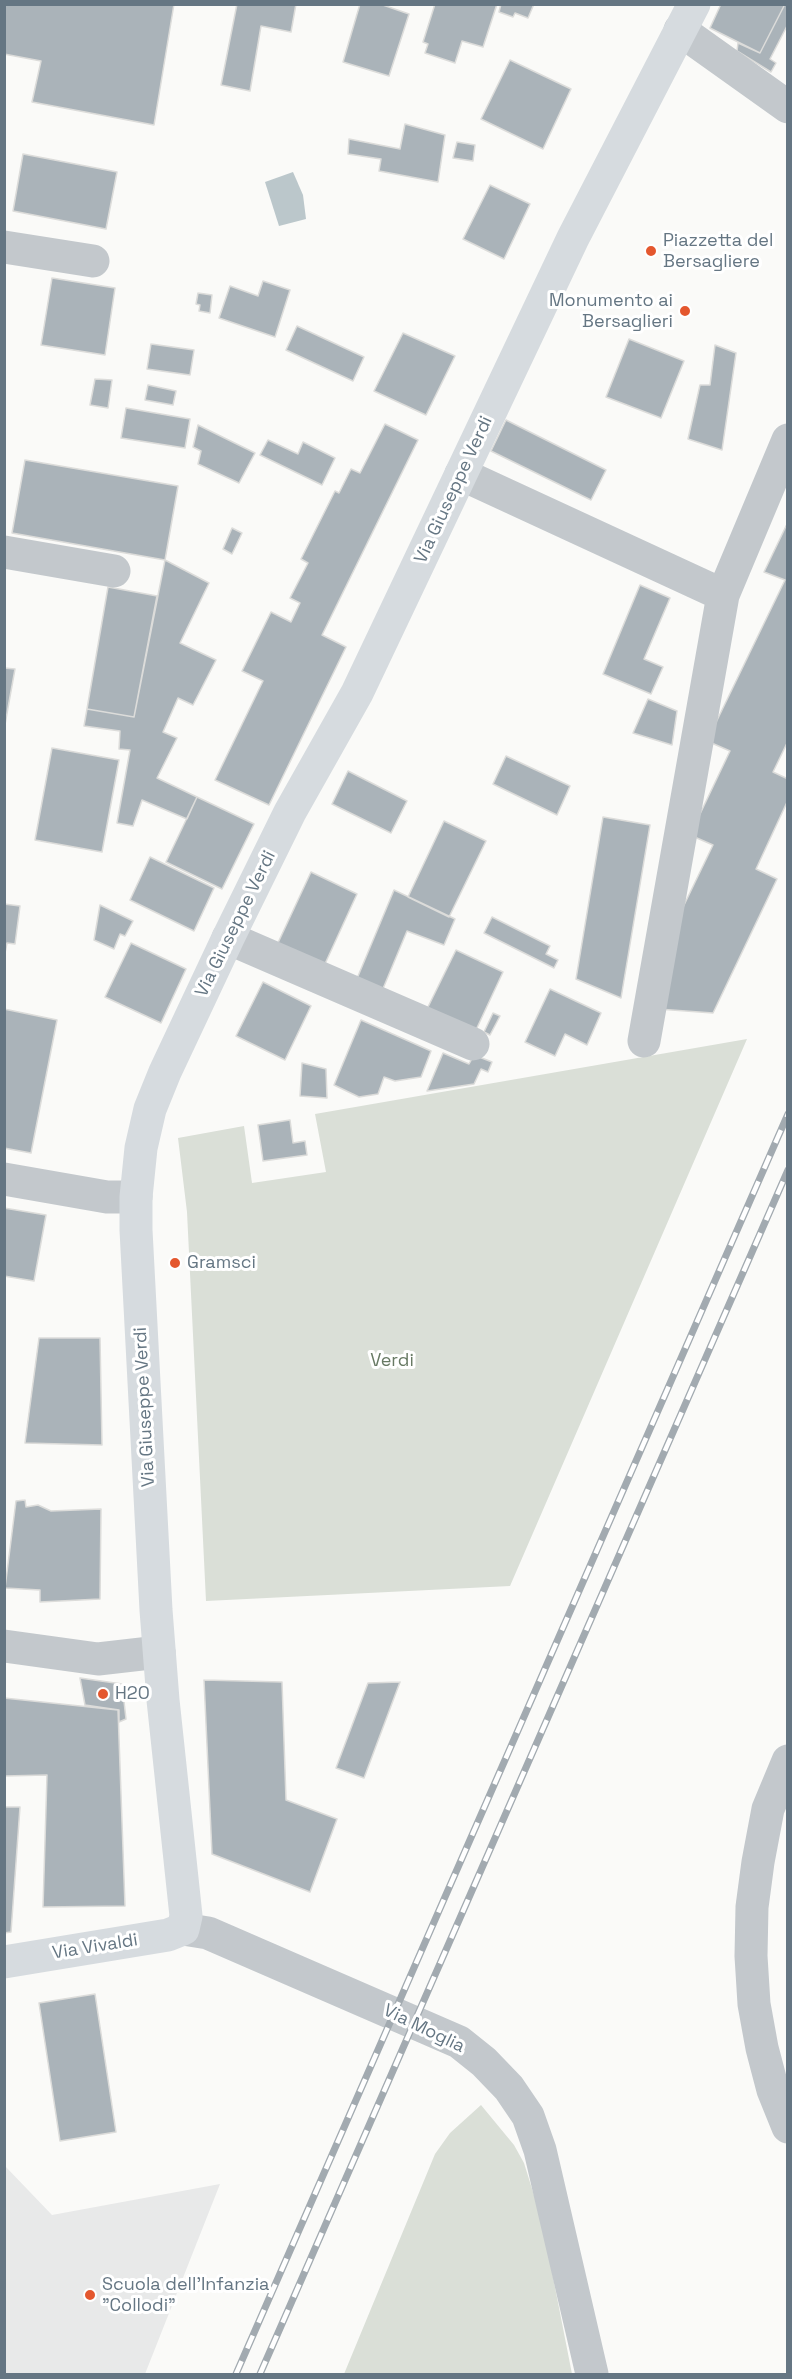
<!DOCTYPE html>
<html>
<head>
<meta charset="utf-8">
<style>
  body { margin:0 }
  #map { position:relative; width:792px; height:2379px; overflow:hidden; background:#fafaf8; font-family:"Space Grotesk",sans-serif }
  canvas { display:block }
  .frame { position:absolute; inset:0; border:6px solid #657683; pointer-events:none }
</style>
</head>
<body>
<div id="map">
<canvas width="792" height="2379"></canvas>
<div class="frame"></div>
</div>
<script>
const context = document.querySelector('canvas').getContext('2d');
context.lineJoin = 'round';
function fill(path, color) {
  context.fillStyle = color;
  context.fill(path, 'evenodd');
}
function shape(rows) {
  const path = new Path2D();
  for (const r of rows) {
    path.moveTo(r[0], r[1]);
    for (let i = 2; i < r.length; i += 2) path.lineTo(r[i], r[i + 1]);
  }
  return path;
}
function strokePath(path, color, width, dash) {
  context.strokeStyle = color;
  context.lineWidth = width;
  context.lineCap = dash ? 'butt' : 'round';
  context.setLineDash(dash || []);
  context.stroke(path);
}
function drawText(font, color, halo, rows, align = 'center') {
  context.font = font + ' "Space Grotesk",sans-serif';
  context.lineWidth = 6;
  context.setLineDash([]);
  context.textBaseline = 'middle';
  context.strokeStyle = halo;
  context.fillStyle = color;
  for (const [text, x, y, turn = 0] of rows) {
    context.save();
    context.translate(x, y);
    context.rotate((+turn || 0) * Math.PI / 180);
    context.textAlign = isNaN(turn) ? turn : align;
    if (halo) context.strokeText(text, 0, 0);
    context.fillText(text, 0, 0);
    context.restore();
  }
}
fill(shape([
  [5,2166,52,2215,220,2184,145,2374,5,2374]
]), '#e8e9e9');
fill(shape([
  [747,1039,510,1586,206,1601,187,1212,178,1138,244,1126,252,1183,326,1172,315,1114],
  [481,2105,514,2145,524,2163,542,2221,572,2374,344,2374,435,2154,450,2133]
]), '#dadfd7');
fill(shape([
  [293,172,303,195,306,219,279,226,265,182]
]), '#bbc7cb');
const building = shape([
  [4,4,174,4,154,125,32,102,41,61,4,54,4,4],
  [237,4,296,4,291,32,261,26,250,91,221,85,237,4],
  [360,4,380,4,409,14,389,76,343,62,360,4],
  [435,4,497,4,483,47,462,41,455,63,425,53,428,44,423,42,435,4],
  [501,4,534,4,528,18,515,13,513,17,499,12,501,4],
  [721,4,785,4,760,53,710,28,721,4],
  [785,4,788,4,788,24,770,59,776,63,771,72,737,51,738,43,760,53,785,4],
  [510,60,571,89,543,149,481,119,510,60],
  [405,124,445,135,438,182,379,171,381,159,348,154,349,139,400,149,405,124],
  [457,142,475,145,473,161,453,158,457,142],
  [23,154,117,172,106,229,13,211,23,154],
  [490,185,530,204,504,259,463,239,490,185],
  [52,278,115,288,105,355,41,345,52,278],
  [263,281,290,290,275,337,219,318,230,286,258,296,263,281],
  [198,293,212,295,210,313,199,311,200,305,196,304,198,293],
  [297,326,364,357,353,381,286,350,297,326],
  [403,333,455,356,426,415,374,391,403,333],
  [629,339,684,361,661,418,606,397,629,339],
  [151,344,194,350,190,375,147,369,151,344],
  [715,345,736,353,722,450,688,439,700,385,710,385,715,345],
  [95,379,112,380,108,408,90,405,95,379],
  [148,385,176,391,173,405,145,400,148,385],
  [126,408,190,419,185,448,121,438,126,408],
  [506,420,606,470,591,500,491,451,506,420],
  [385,424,418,440,322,635,346,647,269,805,215,780,263,681,242,671,271,612,291,622,300,603,290,598,308,563,301,559,335,491,339,493,351,469,360,473,385,424],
  [198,425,255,453,239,483,198,464,201,451,193,447,198,425],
  [268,440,298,454,303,442,335,458,322,485,260,455,268,440],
  [25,460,178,486,165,560,12,533,25,460],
  [788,522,788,741,773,772,788,779,788,800,756,869,777,879,713,1013,658,1009,672,930,713,845,690,835,730,751,707,741,785,580,764,572,788,522],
  [232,528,242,533,232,554,223,549,232,528],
  [165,560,209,583,180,643,216,660,193,705,178,698,163,732,177,738,157,778,197,797,187,819,142,800,133,826,117,823,130,750,119,749,120,731,84,726,87,709,134,717,165,560],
  [640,585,670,598,644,659,663,667,651,694,603,674,640,585],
  [108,587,157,596,134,717,87,709,108,587],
  [4,668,15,669,4,730,4,668],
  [648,699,677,711,672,745,633,733,648,699],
  [52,748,119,760,102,852,35,840,52,748],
  [506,756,570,786,557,815,493,784,506,756],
  [348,771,407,801,391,833,332,804,348,771],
  [197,797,254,824,222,889,166,862,197,797],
  [603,817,650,825,621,998,576,979,603,817],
  [444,821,486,841,449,917,408,897,444,821],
  [150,857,214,888,194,931,130,900,150,857],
  [311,872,357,894,324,966,277,945,311,872],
  [394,890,455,919,444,945,407,931,382,991,356,981,394,890],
  [4,904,20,906,15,944,7,943,4,958,4,904],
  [100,905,133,921,125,936,120,934,114,949,94,940,100,905],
  [492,917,550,946,546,954,558,960,554,968,484,933,492,917],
  [131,943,186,969,161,1023,105,997,131,943],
  [456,950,503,972,475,1032,427,1009,456,950],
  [263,982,311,1006,285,1060,236,1036,263,982],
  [550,989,601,1013,587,1045,565,1034,555,1056,525,1042,550,989],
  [4,1009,57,1020,31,1153,4,1148,4,1009],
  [493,1013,500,1016,490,1035,484,1032,493,1013],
  [361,1020,431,1051,421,1077,395,1081,384,1077,378,1094,359,1097,334,1085,361,1020],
  [443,1053,469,1064,474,1055,492,1062,488,1072,481,1069,474,1084,427,1091,443,1053],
  [302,1063,326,1069,327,1098,300,1096,302,1063],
  [290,1120,293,1143,305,1141,307,1155,263,1161,258,1125,290,1120],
  [4,1208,46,1215,34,1281,4,1276,4,1208],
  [39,1338,100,1338,102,1445,25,1443,39,1338],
  [25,1500,26,1507,38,1505,51,1511,101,1509,100,1599,40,1602,40,1590,5,1588,16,1501,25,1500],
  [80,1678,122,1684,126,1719,119,1722,119,1710,85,1705,80,1678],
  [204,1680,282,1682,286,1800,337,1819,310,1892,212,1854,204,1680],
  [400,1682,364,1778,336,1768,368,1683,400,1682],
  [4,1698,118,1710,125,1906,43,1907,47,1775,4,1776,4,1698],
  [4,1807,20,1807,11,1932,4,1933,4,1807],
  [95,1994,116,2132,60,2141,39,2003,95,1994]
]);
fill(building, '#aab3b9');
strokePath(building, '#dcdcda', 1.5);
strokePath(shape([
  [680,30,788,107],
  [4,247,93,261],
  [461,474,723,595,644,1041],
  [4,552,114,571],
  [723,595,788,440],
  [228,938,473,1044],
  [4,1179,107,1197,136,1197],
  [4,1646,98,1659,159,1652],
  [788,1761,768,1809,758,1862,752,1907,751,1956,754,2004,762,2048,773,2090,788,2127],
  [183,1929,208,1933,459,2042,484,2062,509,2088,528,2116,540,2150,592,2374]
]), '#c3c8cc', 33);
strokePath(shape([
  [4,1962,168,1935,183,1929,186,1916,163,1700,156,1610,136,1230,136,1197,141,1148,150,1109,165,1072,228,938,290,812,357,693,573,238,694,4]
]), '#d6dbdf', 33);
const rail = shape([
  [236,2374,788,1114],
  [260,2374,788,1170]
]);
strokePath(rail, '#a2aab0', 7);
strokePath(rail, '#fff', 4.5, [14]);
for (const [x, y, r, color] of [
  [651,251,6,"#e4572e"],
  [685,311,6,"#e4572e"],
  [175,1263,6,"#e4572e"],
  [103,1694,6,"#e4572e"],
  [90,2295,6,"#e4572e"]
]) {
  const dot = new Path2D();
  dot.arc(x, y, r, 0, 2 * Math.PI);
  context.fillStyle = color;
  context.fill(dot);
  strokePath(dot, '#fff', 2);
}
drawText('18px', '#657683', '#fff', [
  ["Piazzetta del",663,241],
  ["Bersagliere",663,262],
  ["Monumento ai",673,301,"right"],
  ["Bersaglieri",673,322,"right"],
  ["Gramsci",187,1263],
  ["H2O",115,1694],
  ["Scuola dell'Infanzia",102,2285],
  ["\"Collodi\"",102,2306]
], 'left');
drawText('18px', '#657683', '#fff', [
  ["Via Giuseppe Verdi",454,490,-65],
  ["Via Giuseppe Verdi",236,924,-64],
  ["Via Giuseppe Verdi",145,1407,-93],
  ["Via Vivaldi",95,1947,-9],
  ["Via Moglia",424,2029,26]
]);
drawText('18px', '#687a64', '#fff', [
  ["Verdi",392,1361]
]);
</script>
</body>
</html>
